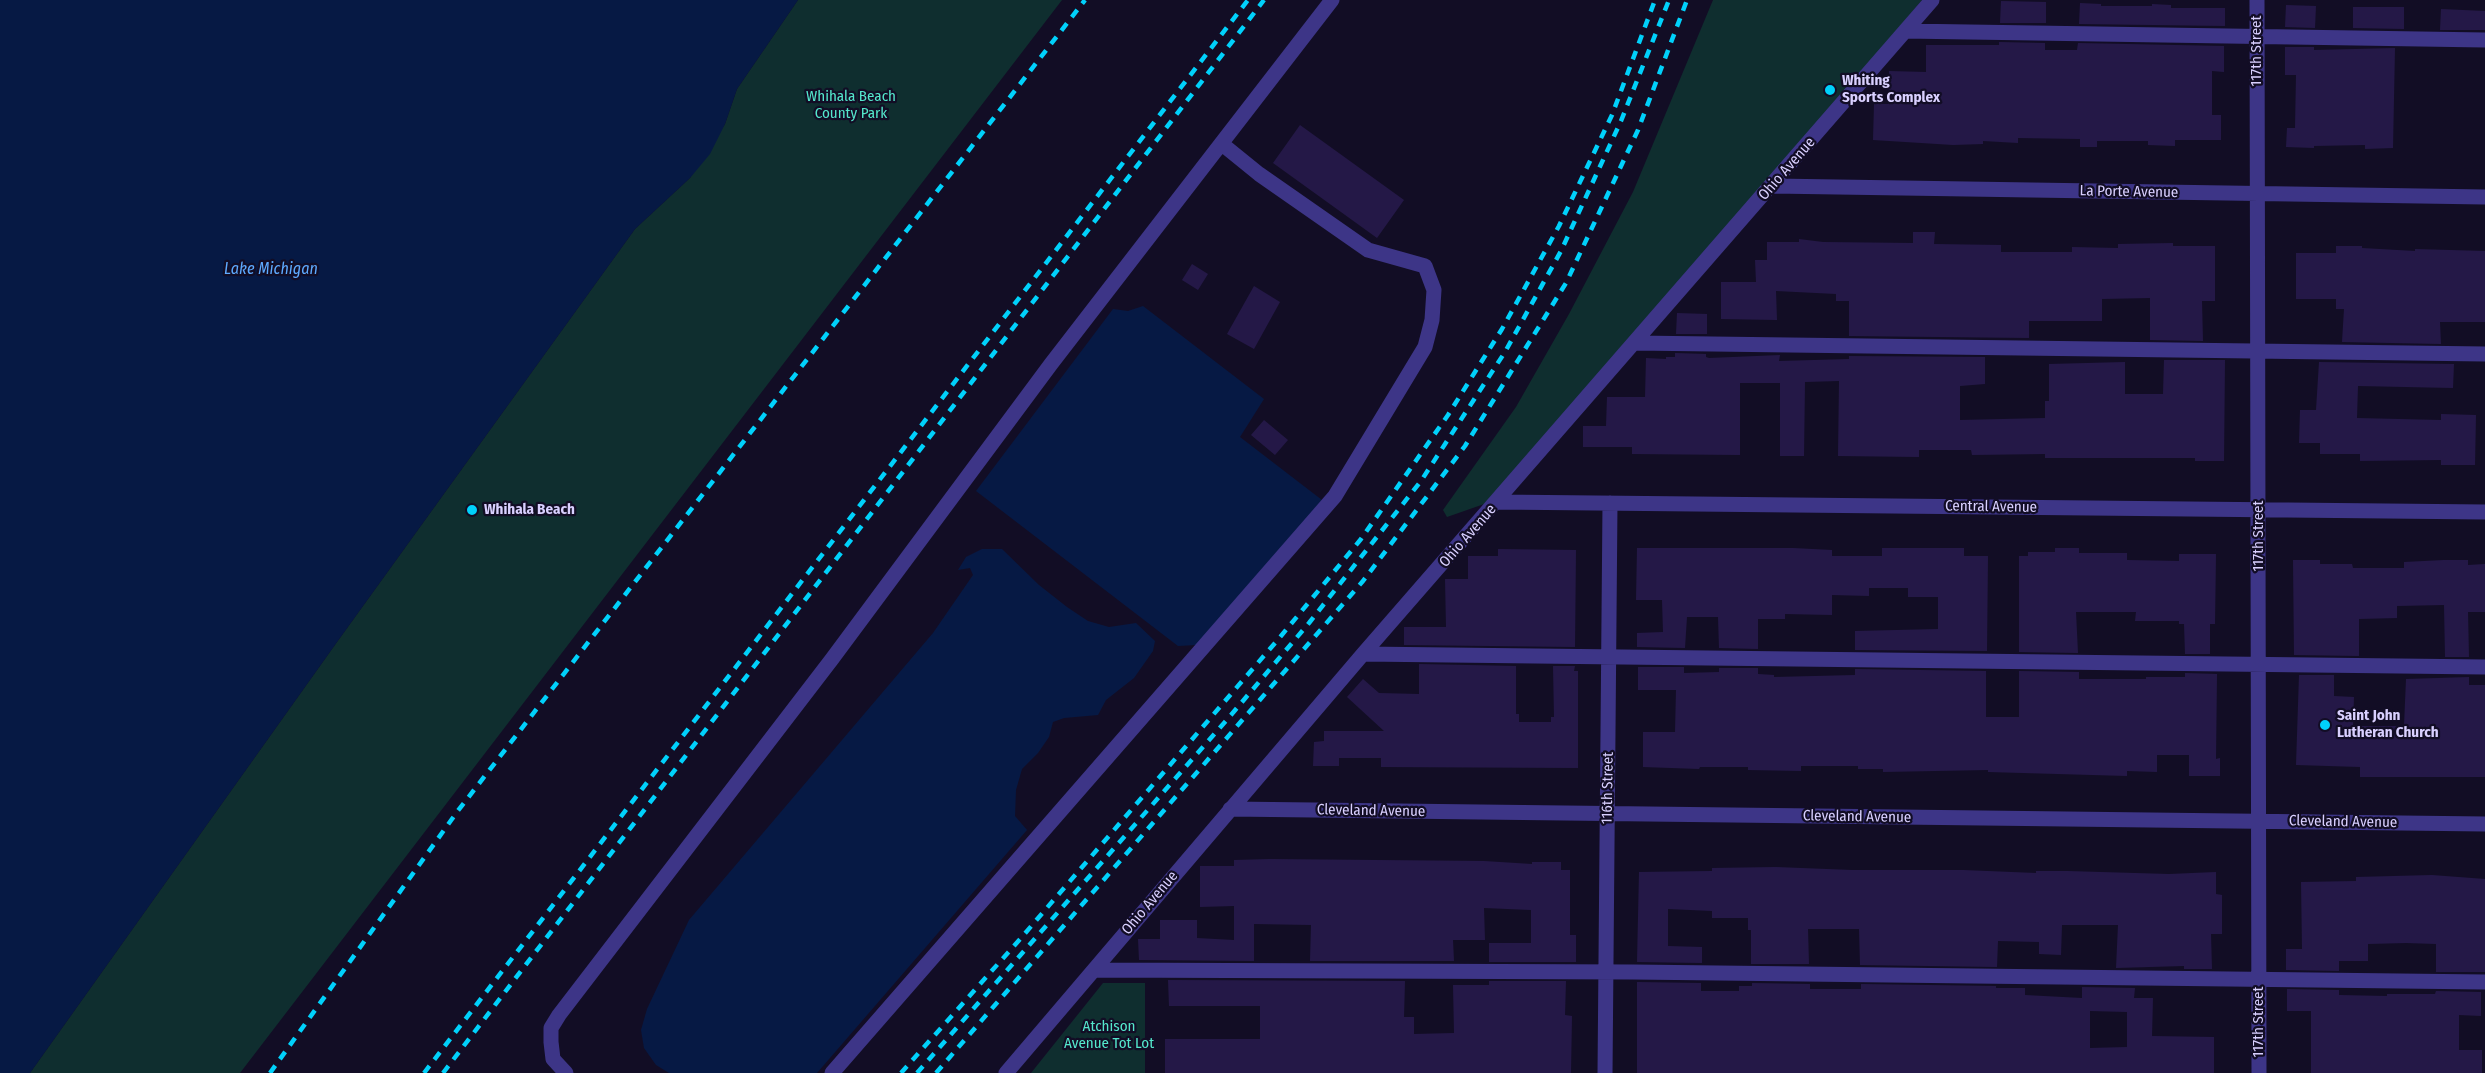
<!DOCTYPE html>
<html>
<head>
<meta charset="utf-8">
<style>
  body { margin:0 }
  canvas { display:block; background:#120d25 }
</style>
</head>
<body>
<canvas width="2485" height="1073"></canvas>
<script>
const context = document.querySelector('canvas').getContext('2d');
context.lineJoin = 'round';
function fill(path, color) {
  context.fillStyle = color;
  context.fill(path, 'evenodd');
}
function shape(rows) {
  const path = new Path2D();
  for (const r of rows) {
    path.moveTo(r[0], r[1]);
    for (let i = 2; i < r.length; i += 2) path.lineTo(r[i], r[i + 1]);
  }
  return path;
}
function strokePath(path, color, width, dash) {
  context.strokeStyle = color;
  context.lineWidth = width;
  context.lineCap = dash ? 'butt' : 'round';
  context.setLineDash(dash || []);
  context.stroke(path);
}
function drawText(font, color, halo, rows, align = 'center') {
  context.font = font + ' "Fira Sans Condensed",sans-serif';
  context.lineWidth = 4.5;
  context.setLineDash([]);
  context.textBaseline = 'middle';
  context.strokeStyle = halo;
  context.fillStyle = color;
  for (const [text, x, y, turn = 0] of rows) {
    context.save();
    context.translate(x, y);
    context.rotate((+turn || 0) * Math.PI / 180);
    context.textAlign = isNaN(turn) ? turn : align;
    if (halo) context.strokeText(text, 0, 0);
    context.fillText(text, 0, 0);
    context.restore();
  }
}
fill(shape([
  [798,0,1062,0,240,1073,30,1073,337,642,635,229,690,178,725,124,737,89],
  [1713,0,1922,0,1791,158,1487,503,1447,517,1443,510,1516,407,1569,314,1633,192],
  [1103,983,1145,983,1145,1073,1031,1073]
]), '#0f2e2f');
fill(shape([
  [0,0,798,0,737,89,725,124,710,154,690,178,635,229,337,642,30,1073,0,1073],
  [1143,306,1264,399,1240,437,1322,500,1196,645,1178,646,976,491,1113,309,1128,311],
  [982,549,1002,549,1039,585,1067,607,1088,621,1109,627,1136,623,1155,641,1153,651,1134,678,1106,700,1098,715,1064,718,1053,722,1049,737,1038,753,1022,769,1016,790,1015,816,1027,830,817,1073,669,1073,656,1065,644,1048,641,1030,647,1009,689,920,933,633,973,575,970,568,958,570,966,557]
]), '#061944');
fill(shape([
  [2001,1,2046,2,2046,23,2000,23],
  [2080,3,2101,4,2101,6,2152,6,2152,4,2171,5,2171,8,2225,8,2225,26,2079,24],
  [2286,5,2316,6,2315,28,2285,27],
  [2353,7,2404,7,2404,29,2353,28],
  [2441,9,2485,11,2485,30,2440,30],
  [1999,42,2045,43,2045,50,2077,50,2078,43,2224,46,2224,72,2212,71,2212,115,2221,115,2221,140,2175,140,2175,146,2148,145,2148,141,2097,141,2097,147,2080,147,2080,139,2018,138,2018,143,1983,141,1983,144,1953,145,1873,140,1874,104,1888,104,1889,71,1926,72,1926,45,1999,45],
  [2285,47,2314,47,2314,50,2395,48,2393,148,2365,149,2365,145,2314,146,2314,148,2286,147,2287,128,2295,128,2296,75,2285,75],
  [1300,125,1404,200,1377,238,1273,163],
  [1913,232,1935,232,1934,244,2001,245,2001,252,2072,252,2072,247,2118,248,2118,244,2173,243,2173,246,2215,246,2215,301,2202,301,2203,341,2150,340,2150,298,2102,299,2102,321,2029,321,2029,338,1849,336,1849,301,1836,301,1836,294,1776,291,1777,320,1721,319,1721,282,1756,282,1755,260,1767,260,1767,242,1799,242,1799,239,1823,242,1913,243],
  [2336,246,2362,246,2362,248,2415,251,2415,249,2485,251,2485,322,2440,322,2441,344,2342,342,2344,309,2336,309,2336,299,2296,299,2296,253,2336,253],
  [1192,264,1208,274,1198,290,1182,280],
  [1254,286,1280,302,1254,349,1227,334],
  [1677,313,1707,314,1707,334,1676,334],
  [1675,353,1706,354,1706,357,1709,358,1780,355,1779,361,1849,359,1849,356,1985,357,1985,384,1960,386,1960,420,2045,418,2045,401,2049,401,2049,364,2125,362,2125,394,2163,394,2164,360,2225,360,2224,461,2195,461,2195,458,2045,458,2045,454,1972,455,1971,450,1919,450,1919,457,1838,456,1839,381,1805,382,1804,456,1780,456,1780,383,1740,383,1740,455,1632,454,1632,447,1583,447,1583,426,1606,426,1607,397,1645,397,1646,358,1666,359,1666,357,1675,357],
  [2319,362,2454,364,2453,388,2358,386,2357,418,2441,420,2441,414,2476,415,2475,465,2441,465,2441,460,2360,461,2360,454,2320,454,2320,443,2299,443,2300,410,2316,410],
  [1264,420,1288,440,1275,455,1251,435],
  [1637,548,1793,548,1832,550,1832,556,1882,556,1882,548,1964,548,1964,556,1988,556,1987,651,1855,650,1855,631,1938,629,1938,597,1908,597,1908,588,1869,588,1869,596,1832,595,1832,615,1785,614,1785,619,1758,619,1758,649,1719,648,1718,617,1687,617,1685,648,1637,647,1637,633,1663,632,1662,600,1636,600],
  [2055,548,2079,548,2079,553,2127,553,2127,560,2179,561,2179,554,2216,554,2215,624,2210,624,2210,654,2185,654,2184,624,2179,624,2179,621,2135,621,2136,612,2076,612,2078,653,2019,652,2019,556,2028,556,2028,552,2055,552],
  [1498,549,1576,550,1575,647,1404,645,1404,627,1446,627,1445,579,1468,579,1468,556,1498,556],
  [2293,560,2320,560,2320,564,2352,564,2353,568,2404,568,2404,562,2444,560,2468,560,2468,565,2485,564,2485,612,2468,612,2469,657,2445,657,2444,605,2397,606,2397,618,2359,619,2359,656,2294,655],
  [1419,664,1516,666,1516,714,1519,714,1519,722,1551,722,1551,717,1554,717,1553,666,1575,666,1574,671,1578,671,1578,768,1381,767,1381,758,1339,758,1339,766,1313,766,1314,742,1324,741,1324,731,1384,731,1347,697,1363,679,1379,693,1419,694],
  [1638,667,1684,667,1684,673,1719,672,1719,668,1758,668,1758,674,1774,675,1774,677,1855,675,1855,669,1986,671,1986,717,2019,717,2019,671,2079,672,2079,679,2146,679,2146,677,2185,677,2185,673,2217,674,2216,759,2220,758,2220,776,2189,776,2189,755,2157,755,2157,772,2127,771,2127,776,1988,772,1988,770,1883,772,1883,769,1858,769,1858,766,1801,766,1801,771,1748,770,1748,767,1700,767,1699,769,1643,767,1643,732,1675,732,1676,690,1638,690],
  [2299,675,2334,675,2334,696,2354,697,2353,726,2404,726,2406,679,2469,677,2469,685,2485,685,2485,777,2360,777,2360,767,2296,765],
  [1270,859,1484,861,1532,864,1532,862,1561,862,1561,870,1570,870,1570,935,1576,935,1576,962,1489,962,1489,943,1531,943,1531,910,1484,908,1485,940,1453,940,1454,961,1310,961,1311,925,1254,924,1254,961,1139,960,1138,939,1160,939,1160,920,1197,920,1197,938,1234,940,1234,906,1200,907,1200,866,1234,866,1234,860],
  [1776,867,1852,870,1963,870,2036,873,2036,871,2067,871,2169,874,2216,872,2216,894,2222,895,2222,934,2211,934,2212,969,2184,969,2184,966,2116,968,2118,925,2062,925,2061,955,2039,954,2039,942,1998,941,1997,967,1860,965,1859,929,1808,929,1809,964,1751,964,1751,930,1748,930,1748,918,1712,918,1712,911,1668,909,1668,946,1702,947,1702,963,1637,962,1639,872,1712,871,1712,868],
  [2432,875,2485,879,2485,972,2436,972,2436,944,2406,943,2368,944,2368,961,2339,961,2339,971,2286,970,2286,949,2302,949,2301,882,2356,881,2356,877],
  [1168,980,1405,981,1404,1017,1414,1017,1414,1034,1454,1033,1453,985,1489,985,1489,981,1566,981,1565,1015,1572,1016,1571,1073,1165,1073,1165,1039,1260,1039,1260,1006,1169,1006],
  [1637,982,1701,983,1701,991,1739,991,1739,986,1752,986,1752,983,1810,984,1810,989,1861,989,1861,984,1996,986,1996,988,2025,988,2025,995,2082,998,2082,987,2135,988,2134,998,2153,998,2152,1036,2214,1037,2214,1073,1637,1073],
  [2090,1011,2127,1012,2127,1047,2090,1048],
  [2287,989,2339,990,2339,995,2387,996,2387,994,2435,994,2436,991,2481,992,2481,1016,2459,1015,2459,1050,2482,1050,2482,1073,2311,1073,2311,1011,2287,1011]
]), '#241847');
strokePath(shape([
  [2257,0,2259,1073],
  [1905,31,2485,40],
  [1773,186,2485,197],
  [1635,343,2485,354],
  [1497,502,2485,512],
  [1363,654,2485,667],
  [1230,809,2485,824],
  [1094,970,1633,972,2485,982],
  [566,1073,553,1059,551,1042,551,1028,559,1015,832,659,1051,364,1332,0],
  [832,1073,1335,496,1425,347,1432,320,1434,290,1425,266,1368,250,1259,174,1222,144],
  [1006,1073,1363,654,1932,0],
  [1605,1073,1610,503]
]), '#3d3587', 15);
strokePath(shape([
  [270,1073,457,812,1085,0],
  [424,1073,1248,0],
  [443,1073,1264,0],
  [901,1073,1021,938,1281,636,1361,539,1448,415,1502,329,1559,226,1612,115,1655,0],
  [917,1073,1231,715,1309,623,1421,481,1505,352,1561,251,1621,121,1669,0],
  [936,1073,1363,581,1465,446,1566,283,1638,130,1687,0]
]), '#00d1fb', 4.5, [9, 8]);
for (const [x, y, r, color] of [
  [1830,90,6,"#00d1fb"],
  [472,510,6,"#00d1fb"],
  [2325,725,6,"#00d1fb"]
]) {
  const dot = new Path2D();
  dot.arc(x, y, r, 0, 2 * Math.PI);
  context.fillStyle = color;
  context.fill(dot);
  strokePath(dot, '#120d25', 2);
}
drawText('15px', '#d9d0ff', '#120d25', [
  ["117th Street",2257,51,-90],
  ["Ohio Avenue",1787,169,-49],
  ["La Porte Avenue",2129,192,1],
  ["Central Avenue",1991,507,1],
  ["Ohio Avenue",1468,536,-49],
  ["117th Street",2259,536,-90],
  ["116th Street",1608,788,-89],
  ["Cleveland Avenue",1371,811,1],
  ["Cleveland Avenue",1857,817,1],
  ["Cleveland Avenue",2343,822,1],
  ["Ohio Avenue",1150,903,-50],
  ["117th Street",2259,1022,-90]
]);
drawText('bold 15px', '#d9d0ff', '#120d25', [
  ["Whiting",1842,81],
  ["Sports Complex",1842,98],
  ["Whihala Beach",484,510],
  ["Saint John",2337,716],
  ["Lutheran Church",2337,733]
], 'left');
drawText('15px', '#54e7cc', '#120d25', [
  ["Whihala Beach",851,97],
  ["County Park",851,114],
  ["Atchison",1109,1027],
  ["Avenue Tot Lot",1109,1044]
]);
drawText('italic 16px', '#5eaaff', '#120d25', [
  ["Lake Michigan",271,270]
]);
</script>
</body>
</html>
